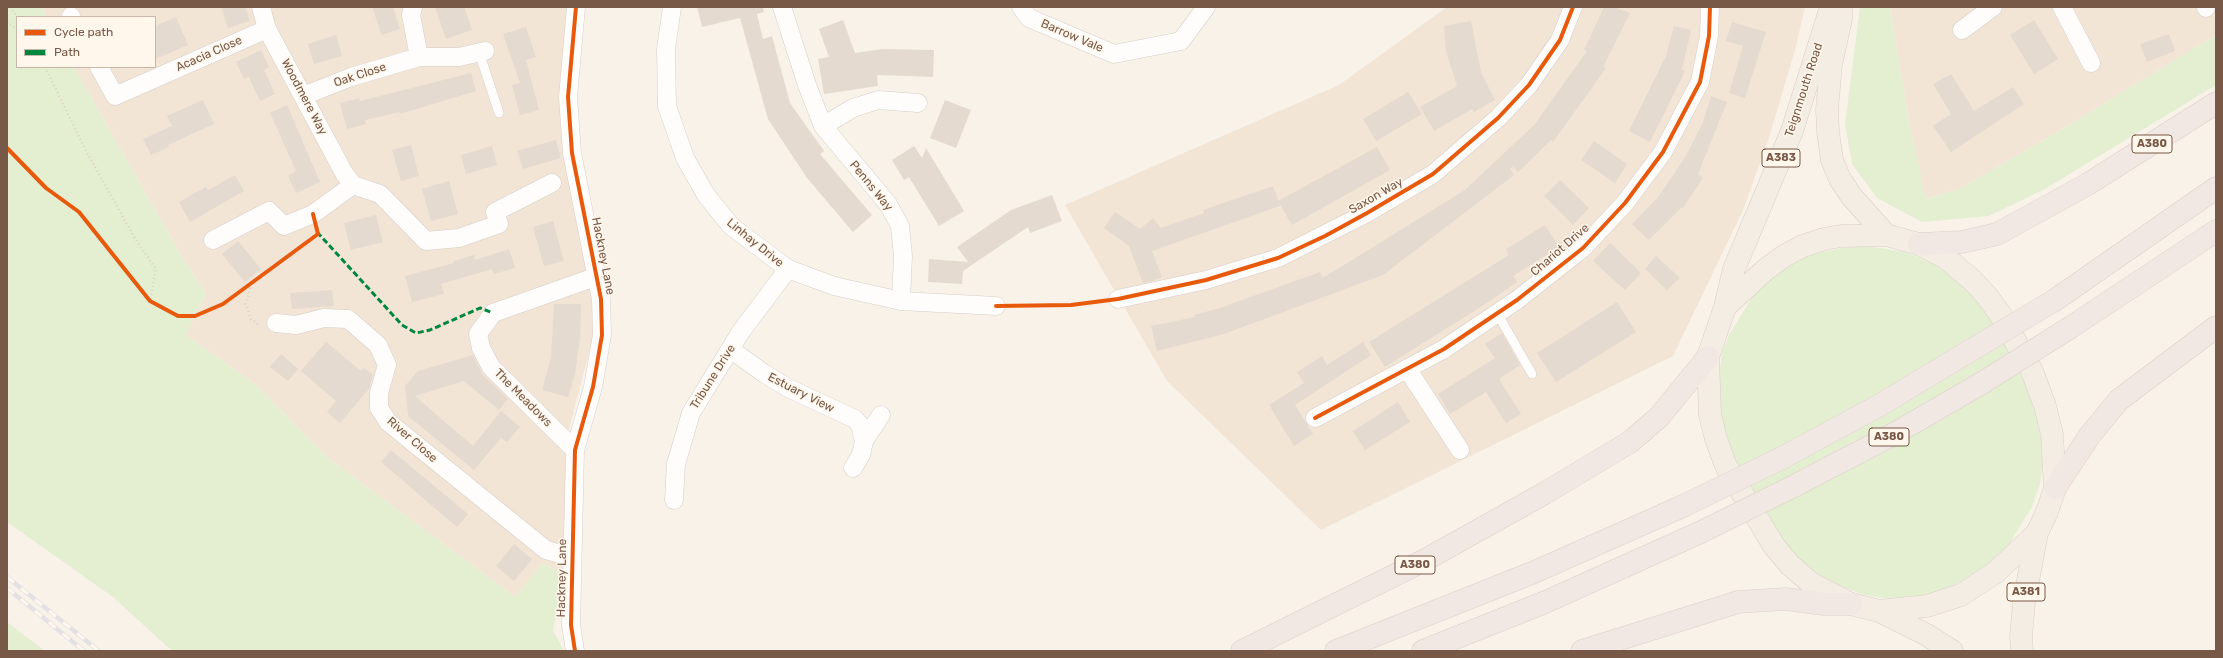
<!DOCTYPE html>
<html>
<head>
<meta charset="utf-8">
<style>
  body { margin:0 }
  #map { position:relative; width:2223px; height:658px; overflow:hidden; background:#f8f2e9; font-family:Rubik,sans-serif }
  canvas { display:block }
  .frame { position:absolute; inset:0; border:8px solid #785847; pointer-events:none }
  .legend { position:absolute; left:16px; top:16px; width:140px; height:52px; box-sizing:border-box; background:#fff7eb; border:1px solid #c9b7a9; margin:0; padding:5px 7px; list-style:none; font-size:12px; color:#785847 }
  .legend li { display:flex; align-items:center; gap:8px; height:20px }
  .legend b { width:20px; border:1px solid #c9b7a9 }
</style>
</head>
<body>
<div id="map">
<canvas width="2223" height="658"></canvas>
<div class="frame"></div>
<ul class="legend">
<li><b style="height:5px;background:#e8590c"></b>Cycle path</li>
<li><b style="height:5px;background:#00873e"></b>Path</li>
</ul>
</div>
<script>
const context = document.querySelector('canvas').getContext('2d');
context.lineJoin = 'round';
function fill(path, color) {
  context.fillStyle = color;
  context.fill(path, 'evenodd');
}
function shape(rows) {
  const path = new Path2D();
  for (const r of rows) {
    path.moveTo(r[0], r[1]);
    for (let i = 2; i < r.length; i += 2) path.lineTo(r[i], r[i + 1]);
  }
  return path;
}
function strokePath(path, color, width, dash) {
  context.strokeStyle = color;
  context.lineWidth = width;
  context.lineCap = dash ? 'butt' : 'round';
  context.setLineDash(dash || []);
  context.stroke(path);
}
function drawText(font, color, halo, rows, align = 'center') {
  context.font = font + ' Rubik,sans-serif';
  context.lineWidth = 3;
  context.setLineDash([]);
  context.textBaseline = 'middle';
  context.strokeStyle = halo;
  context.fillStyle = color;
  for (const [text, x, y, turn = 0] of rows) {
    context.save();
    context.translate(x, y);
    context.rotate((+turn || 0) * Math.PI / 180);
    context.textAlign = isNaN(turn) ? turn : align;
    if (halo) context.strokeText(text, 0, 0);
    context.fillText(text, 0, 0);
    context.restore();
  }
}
fill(shape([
  [42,7,568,7,594,333,569,429,557,442,569,460,564,522,564,574,543,563,515,597,328,458,255,384,186,335,206,293,185,262,74,67,155,67,155,17,47,17],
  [1447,7,1805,7,1795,50,1768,141,1743,210,1673,356,1321,530,1167,381,1065,205,1339,85],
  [1890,7,2216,7,2216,35,2064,128,1959,189,1925,199,1909,122]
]), '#f2e5d6');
fill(shape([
  [7,7,42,7,47,17,17,17,17,67,74,67,185,262,206,293,186,335,255,384,328,458,515,597,543,563,564,574,553,630,564,651,172,651,113,597,7,522],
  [1860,7,1890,7,1909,122,1926,199,1959,189,2064,128,2216,35,2216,85,2045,189,1989,216,1922,222,1877,198,1852,164,1845,124],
  [1859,245,1906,252,1929,262,1950,274,1972,295,1991,320,2022,377,2040,422,2043,462,2040,484,2032,507,2009,544,1997,558,1969,579,1929,595,1908,598,1890,599,1865,595,1836,585,1808,568,1779,538,1736,462,1722,425,1718,400,1719,375,1722,352,1729,335,1753,296,1767,282,1794,262,1817,253],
  [7,622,45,651,7,651]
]), '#e4efd2');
fill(shape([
  [221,7,245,7,250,21,228,28],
  [372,7,393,7,400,29,382,35],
  [435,7,464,7,472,30,446,39],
  [697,7,763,7,764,12,757,14,763,39,772,36,790,103,824,151,820,154,872,215,853,232,807,178,768,119,740,18,702,27],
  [1604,7,1614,7,1630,13,1603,67,1606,68,1553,142,1551,140,1518,172,1513,167,1510,168,1514,175,1383,275,1224,334,1157,351,1151,326,1195,317,1194,315,1220,308,1320,272,1323,278,1465,190,1535,124,1587,51,1584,50],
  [176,17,188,45,155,59,155,26],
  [843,20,855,53,883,49,934,50,933,77,877,75,878,86,824,94,818,59,829,57,819,29],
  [2034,20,2058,59,2034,74,2010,35],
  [1471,21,1481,72,1495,100,1474,112,1472,109,1434,131,1420,107,1457,86,1446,51,1444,26],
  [1732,22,1766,32,1745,98,1729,93,1743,46,1726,41],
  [1674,26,1691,30,1682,70,1685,71,1650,142,1629,131,1666,56],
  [526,27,536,57,526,60,539,110,520,115,512,85,520,83,503,34],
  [2169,34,2175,51,2147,62,2140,44],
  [336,35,342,56,314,64,308,44],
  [261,50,269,67,264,70,275,94,260,101,249,77,244,79,236,62],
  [471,73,476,91,400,114,400,112,365,120,366,124,347,129,340,103,359,98,360,101],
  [1951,74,1974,111,2013,87,2024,104,1951,152,1933,126,1951,114,1933,84],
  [1408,92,1422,114,1376,141,1363,119],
  [1711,96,1727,102,1698,174,1703,178,1683,208,1682,207,1649,240,1632,224,1659,196,1686,156,1703,122],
  [203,100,214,124,168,145,169,147,151,155,143,139,172,126,167,116],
  [945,100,971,110,956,148,930,138],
  [287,105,320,182,296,193,288,176,296,171,270,113],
  [556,140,561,158,523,169,517,151],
  [1594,141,1627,164,1615,183,1581,160],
  [411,145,419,176,401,181,392,150],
  [492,146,497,165,466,174,461,155],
  [914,146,922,158,926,148,964,211,939,226,909,177,904,180,892,160],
  [1377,147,1390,170,1292,225,1278,201],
  [235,175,244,191,190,222,179,202,206,187,208,190],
  [1560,180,1589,208,1573,225,1544,196],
  [449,181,458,214,431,221,422,189],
  [1273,186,1280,206,1152,251,1162,277,1152,281,1143,283,1129,246,1104,228,1115,212,1140,229,1153,218,1161,228,1204,213,1203,210],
  [1052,195,1062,221,1030,233,1028,227,963,271,962,284,928,282,929,259,968,262,957,247,1011,210],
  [376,215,383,242,351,250,344,223],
  [553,221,564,261,544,266,533,227],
  [1545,225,1559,247,1513,276,1517,282,1487,303,1385,367,1369,342,1509,255,1506,249],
  [238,241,261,269,245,282,222,254],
  [1610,243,1641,273,1625,290,1593,261],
  [509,249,515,268,494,274,492,269,441,284,444,294,412,302,405,276,454,263,454,261,474,255,475,260],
  [1656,256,1680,278,1667,290,1645,269],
  [332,290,334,306,292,309,290,293],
  [1617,302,1636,332,1556,382,1537,353],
  [554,304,581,304,580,338,575,374,568,397,542,390,551,358],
  [1502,333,1520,365,1499,379,1521,414,1506,423,1486,392,1450,414,1438,394,1495,358,1485,344],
  [326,342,361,371,364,368,373,375,369,389,340,423,327,412,336,401,301,371],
  [1363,342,1371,355,1295,405,1313,434,1294,446,1269,405,1304,383,1297,372,1322,356,1327,365],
  [281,354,298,369,288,381,270,367],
  [473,355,482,374,508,399,499,410,464,381,415,396,473,446,501,411,520,427,507,442,501,438,474,470,408,416,405,386,418,371],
  [1398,402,1410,422,1365,450,1353,431],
  [391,450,468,514,457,527,381,462],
  [514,544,532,559,514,581,496,566]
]), '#e5dad0');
const lane = shape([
  [479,52,499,113],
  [1497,313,1532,374]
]);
const street = shape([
  [261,7,267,29,344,173,353,185],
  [413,7,411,15,419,57,459,57,485,51],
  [672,7,666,49,667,106,685,158,706,195,731,226,788,269,834,286,901,301,996,306],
  [782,7,807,85,823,126,888,204,900,226,903,256,901,301],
  [1021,7,1029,18,1114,54,1181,41,1206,7],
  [2062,7,2091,63],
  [2206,7,2206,8],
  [71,16,71,17],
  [1962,30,1993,7],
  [99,67,115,96,267,29],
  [303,96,351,77,419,57],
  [823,126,853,108,878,100,918,103],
  [353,185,380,194,426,241,459,238,499,224,495,212,552,183],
  [213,240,269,211,284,226,313,214,353,185],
  [1118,299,1206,280,1278,258,1367,213,1433,174,1498,118,1529,85,1560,40,1573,7],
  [276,323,296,325,324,318,348,319,378,345,387,365,379,393,379,408,388,422,546,550,572,557],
  [730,349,765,374,788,388,855,419,860,425,864,441,861,455,853,468],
  [1408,370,1460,450],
  [1315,418,1444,349,1517,300,1583,248,1625,203,1663,152,1700,82,1709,36,1710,7],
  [864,441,881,415],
  [575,450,491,367,481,348,478,334,493,313,598,276],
  [674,500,676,464,691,413,740,333,788,269],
  [575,651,571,625,575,450,593,387,602,335,601,299,572,153,568,97,576,7]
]);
const primary = shape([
  [1841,8,1841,19,1831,65,1827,109,1828,132,1832,160,1840,179,1852,197,1886,235],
  [1725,307,1765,270,1784,256,1803,246,1824,239,1841,236,1886,235,1919,244,1946,258,1972,280,1987,296,2000,314,2032,371,2045,406,2052,434,2055,488,2047,512,2037,533,1996,572,1961,595,1927,606,1879,611,1851,604,1812,584,1790,565,1774,546,1726,466,1716,439,1710,415,1708,357,1725,307,1734,269,1792,131,1831,7],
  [1879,611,1927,635,1952,651],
  [2022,651,2021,637,2024,602,2037,533]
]);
const highway = shape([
  [1919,244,1962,242,1997,234,2088,184,2216,103],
  [2055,300,2216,188],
  [2071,327,2216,231],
  [1780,459,1880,405,1958,358],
  [1794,486,1892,435,1982,383],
  [2055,488,2090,435,2119,400,2216,327],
  [1242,651,1425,560,1545,493,1630,442,1659,417,1708,357],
  [1336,651,1532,573,1683,506],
  [1423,651,1543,603,1699,533],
  [1582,651,1738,602,1785,599,1824,604,1851,604]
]);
strokePath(lane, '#d6cec6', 10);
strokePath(street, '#d6cec6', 19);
strokePath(primary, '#dacfc8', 23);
strokePath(highway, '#dacfc8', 23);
strokePath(shape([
  [10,7,17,17],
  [7,22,17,29],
  [45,67,86,151,136,240,156,269,150,301],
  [251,284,246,304,251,319,258,324]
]), '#dbd2cb', 2.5, [1, 3]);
strokePath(lane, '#fefdfc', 9);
strokePath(street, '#fefdfc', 18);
strokePath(primary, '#f3ede4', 22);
strokePath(highway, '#f2e8e3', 22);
const rail = shape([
  [7,577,99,651],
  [7,588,84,651]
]);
strokePath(rail, '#e4e1e5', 4.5);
strokePath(rail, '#fff7eb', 3, [9]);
const highwayBridge = shape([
  [1958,358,2055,300],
  [1982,383,2071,327],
  [1683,506,1780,459],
  [1699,533,1794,486]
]);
strokePath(highwayBridge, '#dacfc8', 23, []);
strokePath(highwayBridge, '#f2e8e3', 22);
strokePath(shape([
  [317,232,402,325,416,333,430,330,480,308,493,313]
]), '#00873e', 3, [6, 3]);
strokePath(shape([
  [7,148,46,188,79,212,150,301,178,316,195,316,223,304,318,234,313,214],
  [996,306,1071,305,1118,299,1206,280,1278,258,1325,236,1367,213,1433,174,1498,118,1529,85,1560,40,1573,7],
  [1315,418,1444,349,1517,300,1583,248,1625,203,1663,152,1700,82,1709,36,1710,7],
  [575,651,571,625,575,450,593,387,602,335,601,299,572,153,568,97,576,7]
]), '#e8590c', 4);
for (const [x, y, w] of [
  [2152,144,40],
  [1781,158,38],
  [1889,437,40],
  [1415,565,40],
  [2026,592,38]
]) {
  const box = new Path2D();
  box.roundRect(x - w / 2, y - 9, w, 18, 3);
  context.fillStyle = '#fff7eb';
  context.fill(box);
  strokePath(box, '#785847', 1);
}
drawText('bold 11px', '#785847', null, [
  ["A380",2152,144],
  ["A383",1781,158],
  ["A380",1889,437],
  ["A380",1415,565],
  ["A381",2026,592]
]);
drawText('12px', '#785847', '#fff7eb', [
  ["Barrow Vale",1072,36,23],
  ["Acacia Close",209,54,-24],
  ["Oak Close",360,75,-18],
  ["Teignmouth Road",1804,90,-72],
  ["Woodmere Way",304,97,62],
  ["Penns Way",871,186,51],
  ["Saxon Way",1376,196,-30],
  ["Linhay Drive",755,243,39],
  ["Chariot Drive",1560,250,-41],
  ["Hackney Lane",603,256,79],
  ["Tribune Drive",713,377,-58],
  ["Estuary View",801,393,27],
  ["The Meadows",523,398,45],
  ["River Close",412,440,41],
  ["Hackney Lane",562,578,-89]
]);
</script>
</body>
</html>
